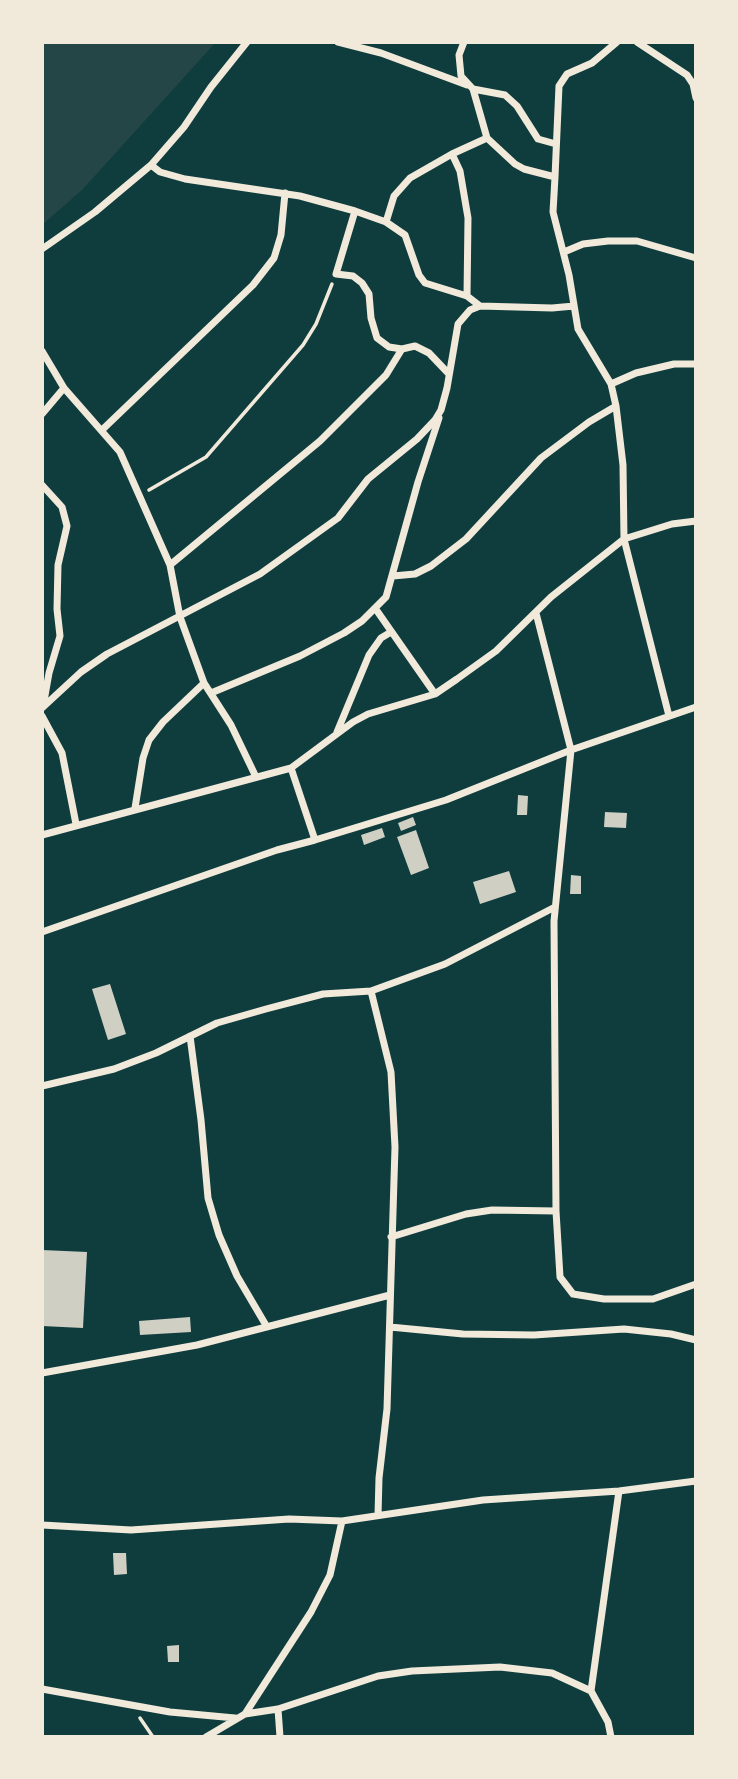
<!DOCTYPE html>
<html>
<head>
<meta charset="utf-8">
<style>
  body { margin:0 }
  #map { position:relative; width:738px; height:1779px; overflow:hidden; background:#0f3d3e; font-family:Ubuntu,sans-serif }
  canvas { display:block }
  .frame { position:absolute; inset:0; border:44px solid #f1e9da; pointer-events:none }
</style>
</head>
<body>
<div id="map">
<canvas width="738" height="1779"></canvas>
<div class="frame"></div>
</div>
<script>
const context = document.querySelector('canvas').getContext('2d');
context.lineJoin = 'round';
function fill(path, color) {
  context.fillStyle = color;
  context.fill(path, 'evenodd');
}
function shape(rows) {
  const path = new Path2D();
  for (const r of rows) {
    path.moveTo(r[0], r[1]);
    for (let i = 2; i < r.length; i += 2) path.lineTo(r[i], r[i + 1]);
  }
  return path;
}
function strokePath(path, color, width, dash) {
  context.strokeStyle = color;
  context.lineWidth = width;
  context.lineCap = dash ? 'butt' : 'round';
  context.setLineDash(dash || []);
  context.stroke(path);
}
fill(shape([
  [42,42,216,42,83,189,42,225]
]), '#244646');
fill(shape([
  [518,795,528,796,527,815,517,815],
  [605,812,627,813,626,828,604,827],
  [413,817,416,825,401,831,398,823],
  [382,828,385,837,364,845,361,835],
  [416,830,429,868,411,875,397,837],
  [509,871,516,892,480,904,473,882],
  [571,875,581,876,581,894,570,894],
  [110,984,126,1034,108,1040,92,989],
  [42,1250,87,1252,83,1328,42,1326],
  [190,1317,191,1332,140,1335,139,1321],
  [113,1553,126,1553,127,1574,114,1575],
  [179,1645,179,1662,168,1662,167,1646]
]), '#cfcfc3');
strokePath(shape([
  [149,490,206,457,303,345,316,324,332,284],
  [140,1718,153,1737]
]), '#f1e9da', 3.5);
strokePath(shape([
  [338,42,381,53,467,85],
  [464,42,459,55,461,76,473,89,487,138,515,164,524,169,555,177,553,212,569,275,578,329,611,384,616,406,623,465,624,539,669,716],
  [637,42,687,75,693,84,696,98],
  [473,89,505,95,517,106,538,139,556,144],
  [452,154,460,171,468,218,467,296],
  [151,165,160,172,185,179,300,196,355,211,386,222,405,235,419,275,425,283,467,296,480,306,552,308,574,306],
  [555,177,559,86,567,74,592,63,617,42],
  [355,211,336,274,353,276,362,283,369,294,371,318,377,338,389,347,402,349],
  [386,222,394,196,410,178,452,154,487,138],
  [42,249,95,212,151,165,184,127,211,87,247,42],
  [564,252,583,244,608,241,637,241,696,258],
  [42,351,64,388,120,452,170,565,180,617,204,683,231,725,256,777],
  [611,384,636,373,674,364,696,364],
  [42,414,64,388],
  [102,430,253,285,274,258,281,235,285,193],
  [42,485,62,507,67,526,58,565,57,609,60,636,49,673,43,707],
  [170,565,320,441,386,375,402,349,415,346,429,353,449,374],
  [393,576,415,574,431,566,466,539,541,458,589,422,616,406],
  [375,608,435,694],
  [536,613,571,750,554,921,556,1211],
  [211,693,300,656,344,633,362,621,386,597,418,482,439,418],
  [42,708,81,672,107,654,260,574,338,518,368,479,417,439,435,420,441,410,447,388,458,324,470,310,480,306],
  [42,716,62,753,76,824],
  [337,732,369,655,381,638,391,632],
  [291,768,315,840],
  [135,808,143,758,149,740,163,722,204,683],
  [42,835,291,768,353,722,368,714,435,694,457,679,496,651,551,597,624,539,672,524,696,521],
  [42,932,277,850,315,840,446,800,571,750,696,707],
  [371,991,391,1072,395,1147,387,1409,379,1478,378,1515],
  [190,1036,201,1120,208,1198,219,1235,237,1276,267,1327],
  [42,1086,114,1069,156,1053,217,1023,266,1009,323,994,371,991,445,964,555,907],
  [391,1237,466,1214,492,1210,556,1211,560,1277,573,1294,604,1299,653,1299,696,1284],
  [390,1327,463,1334,534,1335,624,1329,671,1334,696,1340],
  [42,1373,197,1345,390,1295],
  [42,1525,131,1530,289,1519,342,1521,483,1500,619,1491,696,1481],
  [42,1689,170,1712,235,1718],
  [591,1691,619,1491],
  [278,1709,280,1737],
  [245,1714,311,1612,330,1575,342,1521],
  [206,1737,245,1714,278,1709,378,1676,412,1671,500,1667,552,1673,591,1691,608,1722,611,1737]
]), '#f1e9da', 7);
</script>
</body>
</html>
